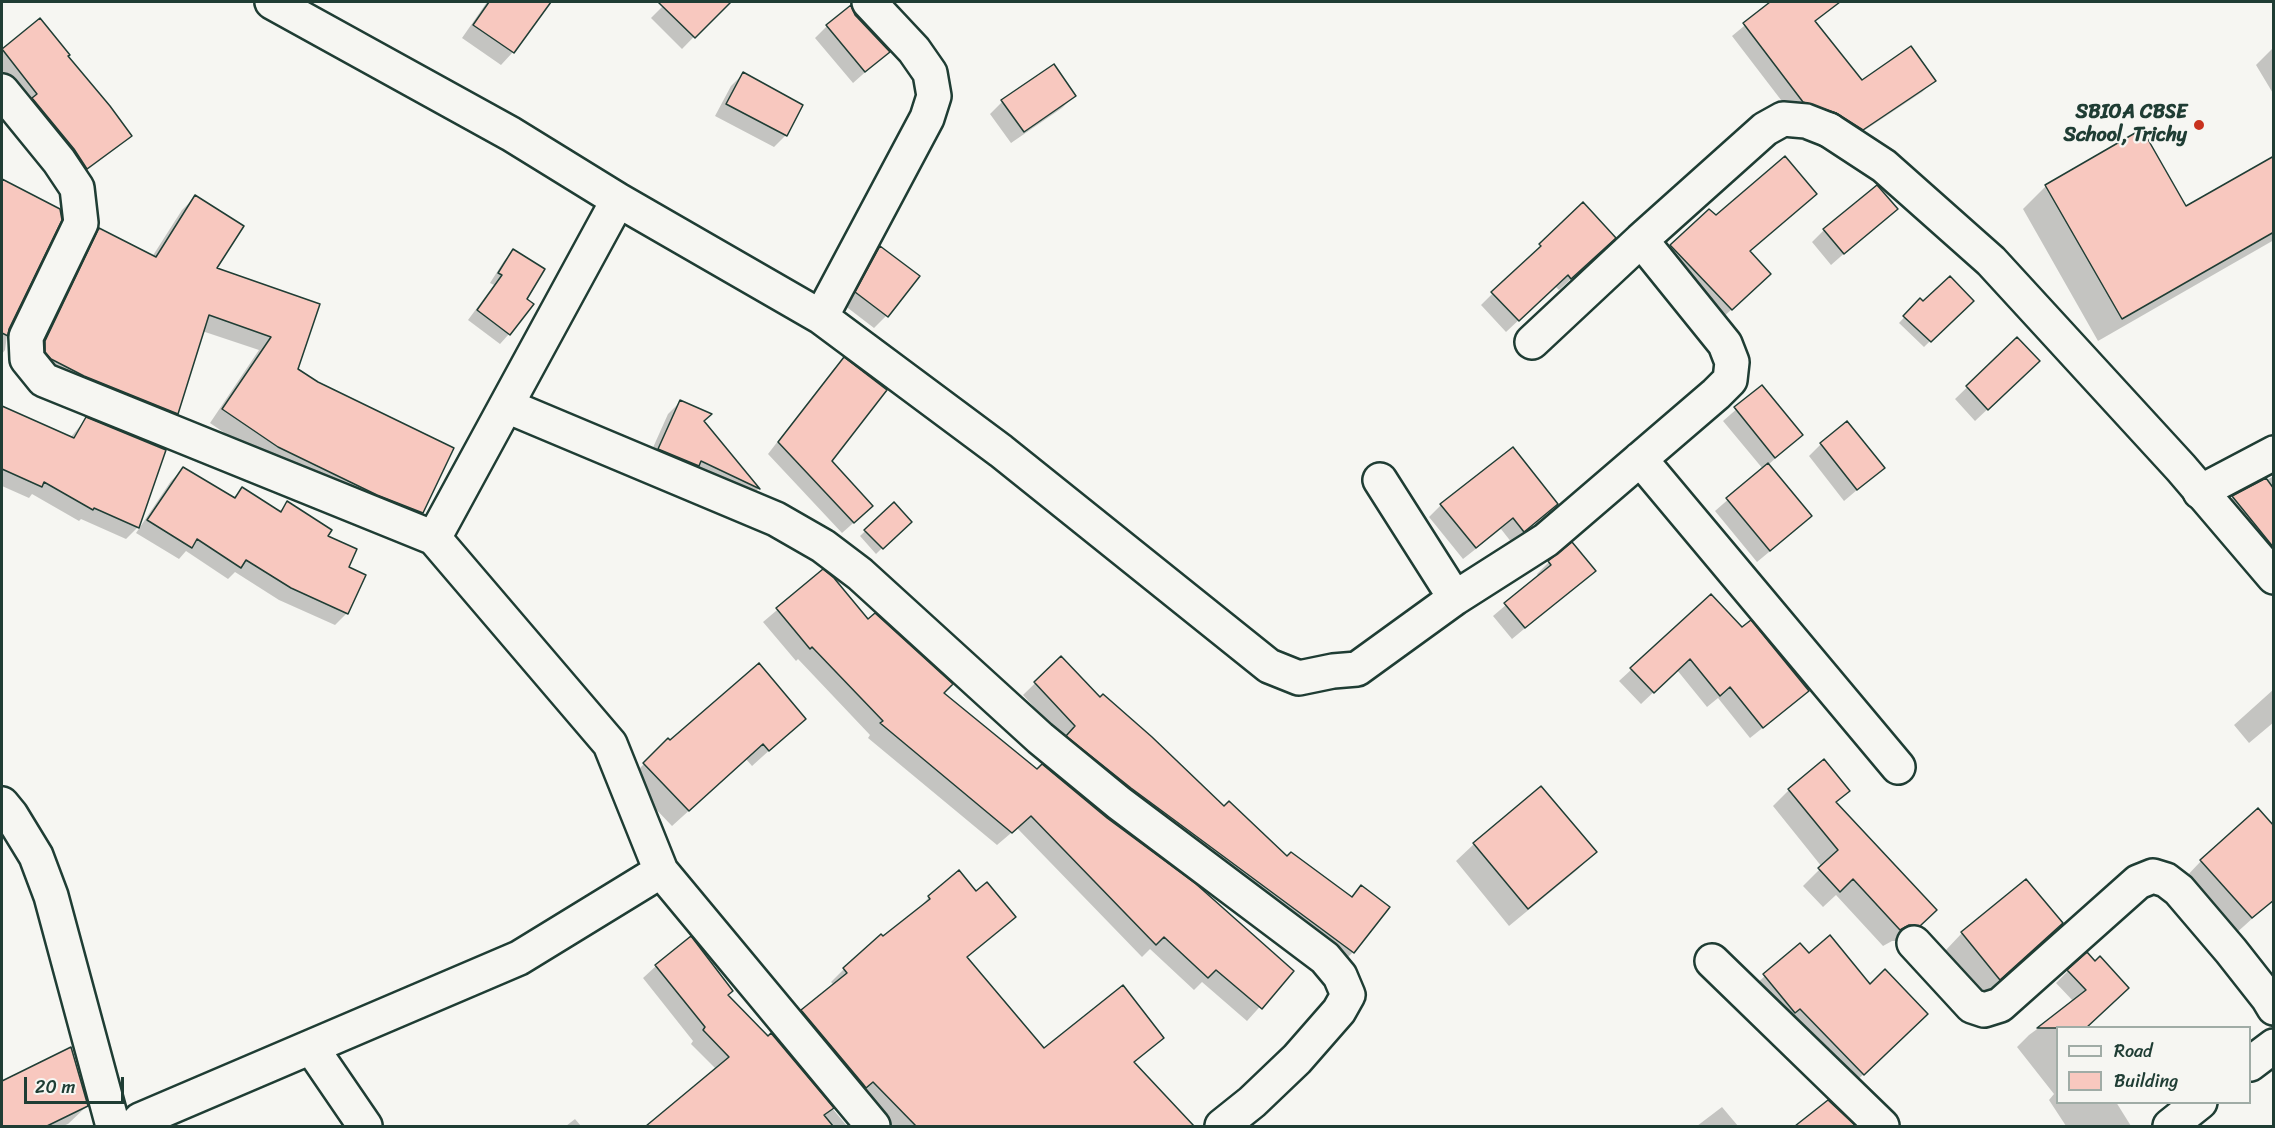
<!DOCTYPE html>
<html>
<head>
<meta charset="utf-8">
<style>
  body { margin:0 }
  #map { position:relative; width:2275px; height:1128px; overflow:hidden; background:#f6f6f2; font-family:Sriracha,sans-serif }
  canvas { display:block }
  .frame { position:absolute; inset:0; border:3px solid #1f3d34; pointer-events:none }
  .legend { position:absolute; left:2056px; top:1026px; width:195px; height:78px; box-sizing:border-box; background:#f6f6f2; border:2px solid #a0aca6; margin:0; padding:8px 10px; list-style:none; font-size:18px; color:#1f3d34 }
  .legend li { display:flex; align-items:center; gap:12px; height:30px }
  .legend b { width:30px; border:2px solid #a0aca6 }
  .scale { position:absolute; left:24px; top:1077px; width:100px; height:27px; box-sizing:border-box; border:3px solid #1f3d34; border-top:0; padding-left:8px; font-size:18px; line-height:21px; white-space:nowrap; color:#1f3d34; -webkit-text-stroke:4px #f6f6f2; paint-order:stroke }
</style>
</head>
<body>
<div id="map">
<canvas width="2275" height="1128"></canvas>
<div class="frame"></div>
<ul class="legend">
<li><b style="height:8px;background:#f6f6f2"></b>Road</li>
<li><b style="height:16px;background:#f8c8bf"></b>Building</li>
</ul>
<div class="scale">20 m</div>
</div>
<script>
const context = document.querySelector('canvas').getContext('2d');
context.lineJoin = 'round';
function fill(path, color) {
  context.fillStyle = color;
  context.fill(path, 'evenodd');
}
function shape(rows) {
  const path = new Path2D();
  for (const r of rows) {
    path.moveTo(r[0], r[1]);
    for (let i = 2; i < r.length; i += 2) path.lineTo(r[i], r[i + 1]);
  }
  return path;
}
function strokePath(path, color, width, dash) {
  context.strokeStyle = color;
  context.lineWidth = width;
  context.lineCap = dash ? 'butt' : 'round';
  context.setLineDash(dash || []);
  context.stroke(path);
}
function drawText(font, color, halo, rows, align = 'center') {
  context.font = font + ' Sriracha,sans-serif';
  context.lineWidth = 4.5;
  context.setLineDash([]);
  context.textBaseline = 'middle';
  context.strokeStyle = halo;
  context.fillStyle = color;
  for (const [text, x, y, turn = 0] of rows) {
    context.save();
    context.translate(x, y);
    context.rotate((+turn || 0) * Math.PI / 180);
    context.textAlign = isNaN(turn) ? turn : align;
    if (halo) context.strokeText(text, 0, 0);
    context.fillText(text, 0, 0);
    context.restore();
  }
}
fill(shape([
  [487,2,530,2,543,10,513,52,501,65,462,38],
  [667,2,720,2,724,6,682,49,651,18],
  [1773,2,1810,2,1820,15,1814,22,1862,82,1934,81,1922,92,1850,140,1791,113,1732,36],
  [854,16,888,52,853,83,815,38,827,26],
  [40,20,66,56,130,135,118,147,74,180,2,76,2,51],
  [2274,47,2274,95,2256,65],
  [1053,66,1074,96,1062,108,1011,143,990,114,1002,102],
  [743,74,786,135,774,147,715,116,731,86],
  [2274,158,2274,240,2098,341,2023,209,2046,186,2186,208],
  [2,181,11,185,8,328,5,350,2,354],
  [1815,194,1749,252,1757,286,1719,321,1659,258,1671,246,1716,217],
  [195,197,215,269,318,305,296,369,317,383,422,512,408,526,264,460,210,423,259,350,202,331,177,413,163,427,32,356,85,243,99,230,152,257,182,210],
  [1583,204,1602,250,1559,290,1555,286,1506,332,1481,305],
  [1896,208,1831,265,1812,242,1824,230],
  [881,248,918,276,886,316,874,328,844,305,869,260],
  [513,251,525,299,509,334,500,344,468,320,494,285,490,283,504,261],
  [1920,300,1923,303,1971,301,1924,347,1899,323],
  [2017,339,2026,373,1975,421,1955,399],
  [844,359,830,462,860,517,842,533,768,454,833,370],
  [1762,387,1801,435,1768,465,1798,528,1757,562,1715,511,1763,469,1723,421],
  [680,402,702,422,758,489,747,500,647,461,668,414],
  [2,405,18,415,70,438,86,419,138,527,126,539,81,519,79,521,32,494,29,498,2,486],
  [1821,444,1883,468,1844,501,1809,456],
  [183,469,233,498,242,489,279,512,287,503,347,568,347,613,335,625,279,600,235,572,228,579,186,551,179,559,136,533,171,481],
  [2274,476,2274,538,2255,552,2221,509,2233,497],
  [894,504,910,521,876,554,860,536],
  [1556,504,1521,537,1512,543,1501,529,1463,559,1429,517,1441,505],
  [1572,544,1594,571,1512,639,1493,616,1539,577,1537,574,1549,562],
  [823,571,868,621,942,693,1037,771,1292,971,1247,1021,1202,982,1194,990,1150,949,1142,957,1017,828,997,845,868,738,870,735,798,659,796,661,763,622],
  [1711,596,1795,702,1750,738,1718,698,1707,707,1677,670,1641,704,1619,681],
  [1061,658,1100,699,1224,808,1287,858,1351,898,1362,887,1353,952,1341,964,1064,739,1023,695],
  [2274,689,2274,722,2249,743,2234,725],
  [804,719,752,766,746,759,672,826,628,780,668,740,670,742],
  [1789,790,1848,790,1835,803,1919,926,1903,941,1892,941,1883,946,1836,895,1823,907,1803,886,1822,867,1773,806],
  [1474,844,1595,852,1577,870,1509,926,1456,861],
  [2201,861,2274,899,2234,935,2184,879],
  [959,872,975,893,1014,917,966,958,1044,1050,1162,1038,1133,1063,1189,1123,1185,1126,875,1126,789,1023,834,985,831,982,844,969,917,911,929,897],
  [2061,923,1982,996,1945,951,1962,933],
  [1800,945,1809,955,1870,986,1910,1030,1848,1089,1748,991],
  [2095,963,2127,988,2058,1028,2058,1102,2116,1102,2131,1126,2066,1126,2049,1100,2054,1094,2017,1047,2029,1035,2074,1002,2056,983,2068,971],
  [656,966,726,996,768,1038,771,1035,847,1126,648,1126,717,1070,691,1044,693,1041,643,978],
  [70,1049,87,1106,68,1124,63,1126,2,1126,2,1083],
  [1828,1102,1852,1126,1797,1126],
  [1722,1107,1738,1126,1697,1126],
  [575,1119,581,1126,566,1126]
]), '#0003');
const building = shape([
  [489,2,551,2,514,53,473,25,489,2],
  [658,2,731,2,695,38,658,2],
  [1770,2,1840,2,1815,21,1862,80,1911,46,1936,81,1863,130,1836,113,1803,102,1743,23,1770,2],
  [851,5,855,15,890,52,865,72,826,25,851,5],
  [40,18,70,55,68,56,110,106,132,136,87,169,74,149,32,98,37,94,2,49,40,18],
  [1054,64,1076,96,1024,132,1001,100,1054,64],
  [743,72,803,105,787,136,726,104,743,72],
  [2142,129,2186,206,2274,156,2274,232,2122,319,2045,185,2142,129],
  [1785,156,1817,194,1750,251,1771,274,1732,310,1670,245,1709,209,1716,215,1785,156],
  [2,179,60,209,62,220,9,329,8,336,2,333,2,179],
  [1877,185,1898,209,1844,254,1823,229,1877,185],
  [195,195,244,226,217,268,320,304,298,369,318,382,454,448,423,513,377,495,278,447,222,409,271,337,209,315,178,414,84,376,51,359,45,352,45,341,99,228,156,257,195,195],
  [1583,202,1616,238,1571,279,1568,275,1519,321,1491,292,1541,246,1539,244,1583,202],
  [880,246,920,276,888,317,855,292,880,246],
  [513,249,545,269,527,299,534,304,510,335,477,310,502,275,498,273,513,249],
  [1950,276,1974,301,1931,342,1903,316,1920,298,1923,301,1950,276],
  [2017,337,2040,361,1988,410,1966,386,2017,337],
  [844,357,887,390,832,461,873,506,854,523,778,442,844,357],
  [1762,385,1803,435,1775,458,1734,407,1762,385],
  [680,400,712,414,704,421,760,489,701,461,699,466,658,449,680,400],
  [2,406,74,438,86,417,166,450,139,528,94,508,93,510,44,482,42,487,2,469,2,406],
  [1847,421,1885,468,1857,490,1820,443,1847,421],
  [1513,447,1558,504,1524,532,1513,518,1476,548,1440,504,1513,447],
  [1768,463,1812,516,1770,551,1726,498,1768,463],
  [183,467,235,498,242,487,281,512,287,501,332,530,328,536,357,549,349,567,366,575,348,614,291,588,246,560,241,568,197,539,192,548,147,520,183,467],
  [2266,478,2274,489,2274,548,2232,496,2266,478],
  [894,502,912,522,883,549,864,530,894,502],
  [1572,542,1596,571,1525,628,1504,603,1551,565,1548,561,1572,542],
  [823,569,834,578,868,619,875,613,953,684,944,693,1037,769,1042,764,1107,818,1196,884,1294,971,1262,1009,1216,970,1208,978,1164,937,1156,945,1031,816,1012,833,880,723,883,721,812,647,810,649,776,608,823,569],
  [1711,594,1742,627,1751,620,1809,691,1763,728,1730,687,1720,696,1690,659,1654,693,1630,668,1711,594],
  [1061,656,1100,697,1103,694,1152,737,1224,806,1229,801,1287,856,1291,852,1352,897,1361,885,1390,907,1354,953,1131,788,1066,736,1075,726,1034,682,1061,656],
  [759,663,806,719,769,751,763,744,689,811,643,763,668,738,670,740,759,663],
  [1824,759,1850,791,1836,802,1937,910,1920,926,1909,925,1900,930,1853,879,1840,892,1818,868,1838,850,1788,789,1824,759],
  [1541,786,1597,852,1528,909,1473,843,1541,786],
  [2258,808,2274,826,2274,900,2252,918,2200,860,2258,808],
  [959,870,976,891,987,882,1016,917,967,957,1044,1048,1123,985,1164,1038,1134,1062,1194,1126,916,1126,873,1082,866,1088,863,1084,801,1010,847,973,843,968,881,934,883,936,930,899,928,896,959,870],
  [2026,879,2063,923,2000,980,1961,932,2026,879],
  [1830,935,1870,984,1885,969,1928,1014,1864,1075,1800,1009,1795,1013,1763,974,1800,943,1809,953,1830,935],
  [691,936,733,991,728,995,768,1036,771,1033,834,1108,824,1115,833,1126,646,1126,729,1057,703,1030,705,1027,655,965,691,936],
  [2087,952,2095,961,2100,956,2129,988,2086,1028,2037,1028,2086,990,2067,970,2087,952],
  [71,1047,88,1106,47,1126,2,1126,2,1081,71,1047],
  [1828,1100,1856,1126,1795,1126,1828,1100]
]);
fill(building, '#f8c8bf');
strokePath(building, '#1f3d34', 1.5);
const street = shape([
  [272,2,511,134,618,200,821,317,1001,451,1269,666,1299,678,1333,671,1357,669,1455,598,1546,540,1716,394,1730,380,1732,362,1725,344,1641,240],
  [2,91,59,161,77,188,81,223,26,337,27,359,44,380,434,538,610,744,661,871,873,1126],
  [821,317,927,118,934,96,930,73,914,50,869,2],
  [1532,342,1641,240,1765,129,1783,119,1806,121,1829,130],
  [507,406,776,519,823,546,860,574,1040,738,1119,803,1325,958,1340,976,1348,995,1339,1011,1297,1059,1252,1102,1222,1126],
  [1640,459,1898,767],
  [1380,480,1455,598],
  [2200,492,2274,453],
  [434,538,618,200],
  [2,804,11,815,36,856,51,896,113,1126],
  [1914,943,1972,1006,1984,1010,2000,1005,2138,882,2153,876,2166,880,2179,890,2231,951,2268,998,2274,1008],
  [1712,961,1882,1126],
  [311,1047,365,1126],
  [2250,1064,2274,1046],
  [135,1126,140,1120,519,958,661,871],
  [2170,1126,2200,1102]
]);
const secondary = shape([
  [1829,130,1884,166,1991,261,2181,468,2274,577]
]);
strokePath(street, '#1f3d34', 38);
strokePath(secondary, '#1f3d34', 38);
strokePath(street, '#f6f6f2', 33);
strokePath(secondary, '#f6f6f2', 33);
for (const [x, y, r, color] of [
  [2199,125,6,"#c8321e"]
]) {
  const dot = new Path2D();
  dot.arc(x, y, r, 0, 2 * Math.PI);
  context.fillStyle = color;
  context.fill(dot);
  strokePath(dot, '#f6f6f2', 2);
}
drawText('bold 20px', '#1f3d34', '#f6f6f2', [
  ["SBIOA CBSE",2187,113],
  ["School, Trichy",2187,136]
], 'right');
</script>
</body>
</html>
